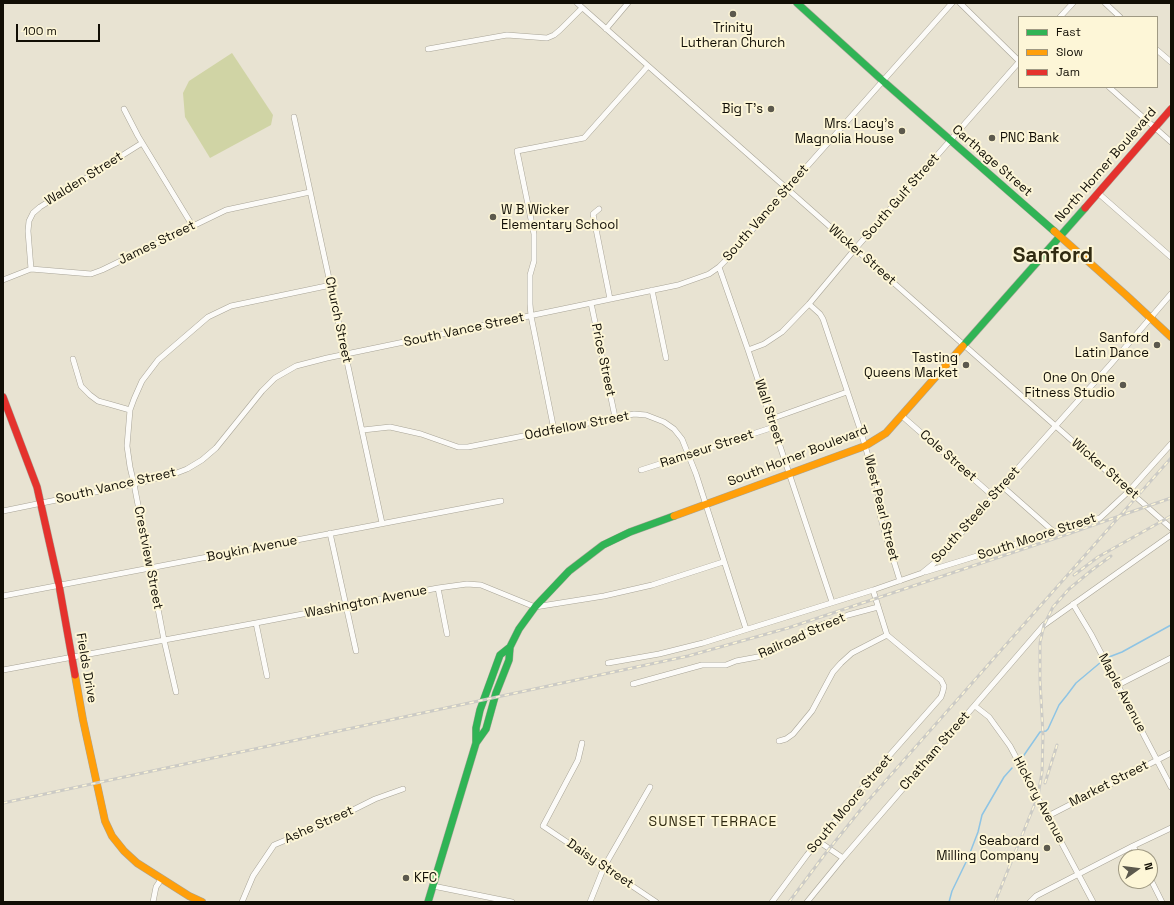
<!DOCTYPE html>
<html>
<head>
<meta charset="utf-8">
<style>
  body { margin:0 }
  #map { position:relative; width:1174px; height:905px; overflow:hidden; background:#e8e3d2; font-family:"Space Grotesk",sans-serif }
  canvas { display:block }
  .frame { position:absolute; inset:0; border:4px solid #110e05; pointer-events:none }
  .legend { position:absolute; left:1018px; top:16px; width:140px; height:72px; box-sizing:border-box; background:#fdf6d7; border:1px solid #9f9983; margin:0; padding:5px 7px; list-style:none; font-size:12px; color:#110e05 }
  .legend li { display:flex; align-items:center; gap:8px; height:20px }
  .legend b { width:20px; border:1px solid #9f9983 }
  .north { position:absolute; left:1118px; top:849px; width:40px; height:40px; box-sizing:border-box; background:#fdf6d7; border:1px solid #9f9983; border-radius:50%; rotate:76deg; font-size:11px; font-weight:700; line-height:16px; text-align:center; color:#110e05 }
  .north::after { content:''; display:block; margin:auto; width:14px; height:18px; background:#5c594d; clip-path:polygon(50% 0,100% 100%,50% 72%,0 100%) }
  .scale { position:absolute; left:16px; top:24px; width:84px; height:18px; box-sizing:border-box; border:2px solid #110e05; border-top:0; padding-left:5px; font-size:12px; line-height:14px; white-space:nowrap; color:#110e05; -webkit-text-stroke:3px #fdf6d7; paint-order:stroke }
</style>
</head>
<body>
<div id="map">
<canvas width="1174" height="905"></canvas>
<div class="frame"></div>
<ul class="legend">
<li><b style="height:5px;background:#30b455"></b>Fast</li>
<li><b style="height:5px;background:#ff9f0a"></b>Slow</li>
<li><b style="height:5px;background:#e5322d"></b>Jam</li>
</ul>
<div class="north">N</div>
<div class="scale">100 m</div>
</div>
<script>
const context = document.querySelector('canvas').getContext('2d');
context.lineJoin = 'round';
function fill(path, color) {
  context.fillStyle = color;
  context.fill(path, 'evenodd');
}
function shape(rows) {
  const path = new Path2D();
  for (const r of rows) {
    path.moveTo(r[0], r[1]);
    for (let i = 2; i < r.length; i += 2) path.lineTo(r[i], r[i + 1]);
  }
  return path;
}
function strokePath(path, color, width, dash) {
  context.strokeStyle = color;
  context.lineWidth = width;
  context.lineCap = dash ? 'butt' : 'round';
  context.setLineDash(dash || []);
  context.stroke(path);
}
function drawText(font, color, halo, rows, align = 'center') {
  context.font = font + ' "Space Grotesk",sans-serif';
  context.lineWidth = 4;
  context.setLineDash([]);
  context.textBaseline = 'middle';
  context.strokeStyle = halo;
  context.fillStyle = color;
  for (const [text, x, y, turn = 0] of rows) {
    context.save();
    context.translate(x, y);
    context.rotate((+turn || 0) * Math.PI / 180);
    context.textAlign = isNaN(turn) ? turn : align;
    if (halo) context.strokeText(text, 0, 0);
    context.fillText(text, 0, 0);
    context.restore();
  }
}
fill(shape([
  [232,53,273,115,271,125,210,158,185,117,183,93,189,81]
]), '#d0d4a5');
strokePath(shape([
  [1109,657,1122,652,1171,625],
  [1022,758,1040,732,1046,731,1048,729,1059,705,1067,695,1076,683,1101,662],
  [949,902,952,891,968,858,978,832,982,815,1004,777,1012,768]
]), '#8ec4e4', 1.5);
const street = shape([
  [577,3,1171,528],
  [960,3,1019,61],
  [1105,3,1120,17],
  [1060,17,1073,3],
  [606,29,628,3],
  [428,49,507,35,547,38,554,35,560,30,582,8],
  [1157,50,1171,62],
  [1109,87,1171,142],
  [124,109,138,136,192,225],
  [294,117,382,523],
  [1098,193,1171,257],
  [599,209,593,214,610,299],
  [719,267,748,350,832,602],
  [31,269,28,231,29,221,33,213,40,207,142,143],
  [3,280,31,269,91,274,102,270,226,210,310,192],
  [652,290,666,358],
  [591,303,615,417],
  [809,304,820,314,823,319,860,429,878,489,880,515,883,526,900,581],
  [748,350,764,344,782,332,809,304,855,249,1019,62],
  [73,359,81,386,90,395,98,401,109,404,130,410],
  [902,416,993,496],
  [771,419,847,392],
  [363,430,390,427,421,434,458,447,468,447,634,414,646,415,664,422,674,429,682,439,696,474,746,629],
  [554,430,531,316,530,304,530,275,534,261,534,234,517,151,584,138,648,66],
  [641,470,774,427],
  [1002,486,1054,532],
  [3,511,134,484,174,474,187,469,202,460,216,448,262,391,275,378,296,366,327,358,678,285,709,274,719,267,727,259,787,189,952,3],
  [330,533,356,651],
  [925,572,1100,518,1129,491,1171,444],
  [438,588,447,634],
  [3,596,501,501],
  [1073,604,1091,634,1171,787],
  [256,623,267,676],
  [608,663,659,654,703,643,873,590,922,573,938,560,1002,486,1110,365,1171,294],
  [3,670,256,623,438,588,467,584,481,585,535,607,604,596,652,585,723,562],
  [633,684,702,665,726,665,736,661,763,656,818,626,848,615,878,607],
  [1118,685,1171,658],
  [176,692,164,640,134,484,130,467,127,446,130,410,134,399,142,381,158,360,208,317,231,306,331,285],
  [975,706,989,717,1010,746,1093,902],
  [779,741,786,739,793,734,812,711,833,672,841,663,852,653,887,635],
  [582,743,578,760,543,826,656,902],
  [1048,816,1171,753],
  [818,841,843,858],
  [1133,846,1139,857],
  [1150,878,1162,902],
  [433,886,512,902],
  [153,902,156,887,162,878],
  [242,902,253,876,274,845,331,821,375,799,403,789],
  [590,902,604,867,650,787],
  [772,902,807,855,888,757,941,697,943,691,944,686,941,680,887,635,873,590],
  [807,902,843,858,1044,625,1171,535],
  [1030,902,1036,896,1133,846,1171,828]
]);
const fast = shape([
  [797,3,883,81,1054,231],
  [963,346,1085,208],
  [476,743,486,729,496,693,509,660,510,647,519,629,535,607,569,571,603,545,630,532,674,516],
  [428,902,476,743,476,728,480,710,500,655,510,647]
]);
const slow = shape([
  [1054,231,1126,295,1171,337],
  [674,516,865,446,886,433,963,346],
  [75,675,83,720,105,821,112,836,124,851,137,863,189,896,202,902]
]);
const jam = shape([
  [1085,208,1171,109],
  [3,397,37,487,59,585,75,675]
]);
strokePath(street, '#a8a497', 6);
strokePath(fast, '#a8a497', 8);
strokePath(slow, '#a8a497', 8);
strokePath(jam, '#a8a497', 8);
strokePath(street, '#fcfbf8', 5);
strokePath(fast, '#30b455', 7);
strokePath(slow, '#ff9f0a', 7);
strokePath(jam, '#e5322d', 7);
const rail = shape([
  [1074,575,1098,557,1171,516],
  [1045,783,1057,745],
  [3,803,688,656,788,628,1068,534,1171,498],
  [789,902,825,854,866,803,1171,458],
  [995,902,1038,796,1042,772,1043,735,1040,680,1040,643,1044,625,1053,607,1069,589,1092,570,1111,556]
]);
strokePath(rail, '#cbcac5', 3);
strokePath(rail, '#fdf6d7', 1.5, [4.5]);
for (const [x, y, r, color] of [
  [733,14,4,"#5c594d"],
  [771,109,4,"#5c594d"],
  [902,131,4,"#5c594d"],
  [992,138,4,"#5c594d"],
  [493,217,4,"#5c594d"],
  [1157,345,4,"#5c594d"],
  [966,365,4,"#5c594d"],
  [1123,385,4,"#5c594d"],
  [1047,848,4,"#5c594d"],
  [406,878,4,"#5c594d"]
]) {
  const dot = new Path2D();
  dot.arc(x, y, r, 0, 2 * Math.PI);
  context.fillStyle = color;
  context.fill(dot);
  strokePath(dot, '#fdf6d7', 1.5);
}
drawText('13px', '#110e05', '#fdf6d7', [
  ["Trinity",733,28,"center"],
  ["Lutheran Church",733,43,"center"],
  ["Big T’s",763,109],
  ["Mrs. Lacy’s",894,124],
  ["Magnolia House",894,139],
  ["PNC Bank",1000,138,"left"],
  ["W B Wicker",501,210,"left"],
  ["Elementary School",501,225,"left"],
  ["Sanford",1149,338],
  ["Latin Dance",1149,353],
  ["Tasting",958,358],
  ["Queens Market",958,373],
  ["One On One",1115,378],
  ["Fitness Studio",1115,393],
  ["Seaboard",1039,841],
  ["Milling Company",1039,856],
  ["KFC",414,878,"left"]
], 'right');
drawText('13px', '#110e05', '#fdf6d7', [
  ["Carthage Street",992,161,41],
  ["North Horner Boulevard",1106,165,-49],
  ["Walden Street",84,179,-32],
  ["South Gulf Street",901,197,-49],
  ["South Vance Street",766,213,-49],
  ["James Street",157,243,-26],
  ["Wicker Street",862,255,41],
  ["Church Street",338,320,78],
  ["South Vance Street",464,330,-12],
  ["Price Street",603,360,78],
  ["Wall Street",769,412,72],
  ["Oddfellow Street",577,426,-11],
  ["Ramseur Street",707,449,-18],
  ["South Horner Boulevard",798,456,-21],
  ["Cole Street",948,456,41],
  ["Wicker Street",1105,469,41],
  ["South Vance Street",116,486,-13],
  ["West Pearl Street",881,508,76],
  ["South Steele Street",976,515,-48],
  ["South Moore Street",1037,537,-18],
  ["Boykin Avenue",252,549,-11],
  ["Crestview Street",148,558,79],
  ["Washington Avenue",366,602,-11],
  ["Railroad Street",802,636,-24],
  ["Fields Drive",86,668,80],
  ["Maple Avenue",1122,693,62],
  ["Chatham Street",935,751,-49],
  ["Market Street",1109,784,-27],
  ["Hickory Avenue",1039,800,62],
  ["South Moore Street",850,804,-50],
  ["Ashe Street",319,825,-24],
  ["Daisy Street",600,864,34]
]);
context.letterSpacing = '1px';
drawText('14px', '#312b12', '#fdf6d7', [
  ["SUNSET TERRACE",713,822]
]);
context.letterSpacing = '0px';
drawText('bold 21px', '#312b12', '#fdf6d7', [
  ["Sanford",1053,256]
]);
</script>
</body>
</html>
